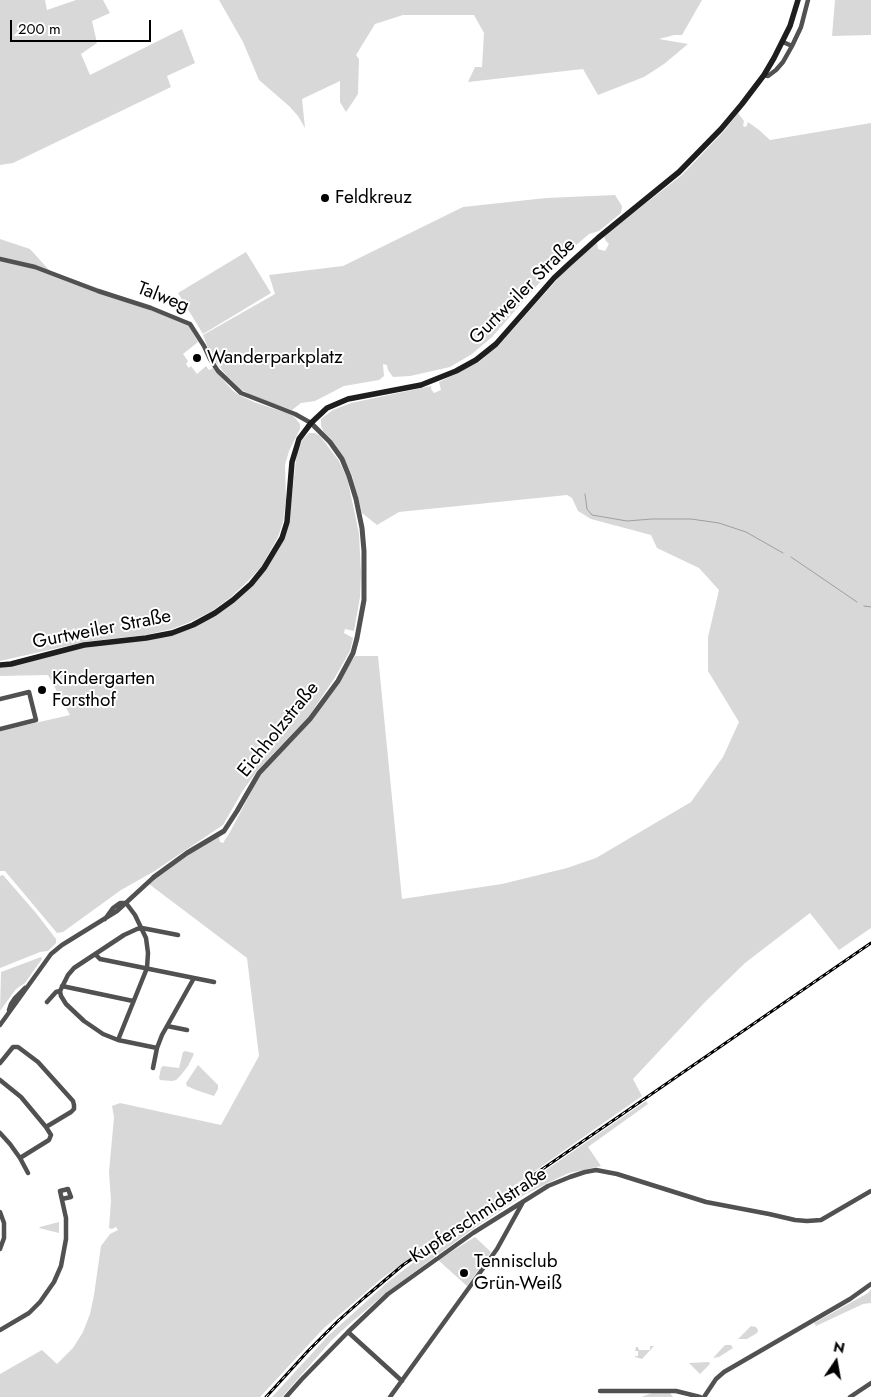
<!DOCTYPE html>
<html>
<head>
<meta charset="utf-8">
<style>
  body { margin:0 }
  #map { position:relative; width:871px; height:1397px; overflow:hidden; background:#fff; font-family:Jost,sans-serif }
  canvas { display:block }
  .north { position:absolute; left:811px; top:1337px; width:50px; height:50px; -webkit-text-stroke:4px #fff; paint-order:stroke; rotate:12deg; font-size:14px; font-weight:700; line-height:20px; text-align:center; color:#000 }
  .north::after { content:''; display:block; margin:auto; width:18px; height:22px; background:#000; clip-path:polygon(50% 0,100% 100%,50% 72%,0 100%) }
  .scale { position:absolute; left:10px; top:20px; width:141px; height:22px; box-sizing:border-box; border:2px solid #000; border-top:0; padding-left:6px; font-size:15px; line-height:18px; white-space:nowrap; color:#000; -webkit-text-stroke:4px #fff; paint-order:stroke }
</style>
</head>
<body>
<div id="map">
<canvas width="871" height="1397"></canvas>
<div class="north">N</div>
<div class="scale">200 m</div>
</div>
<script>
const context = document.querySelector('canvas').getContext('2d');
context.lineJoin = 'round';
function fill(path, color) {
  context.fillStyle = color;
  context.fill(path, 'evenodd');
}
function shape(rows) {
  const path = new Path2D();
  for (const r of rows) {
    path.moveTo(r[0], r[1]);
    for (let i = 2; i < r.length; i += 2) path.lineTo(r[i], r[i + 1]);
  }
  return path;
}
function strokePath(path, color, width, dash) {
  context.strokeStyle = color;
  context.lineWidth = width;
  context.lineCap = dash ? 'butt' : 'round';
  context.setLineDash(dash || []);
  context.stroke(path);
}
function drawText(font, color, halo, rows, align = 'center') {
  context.font = font + ' Jost,sans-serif';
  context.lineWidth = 4;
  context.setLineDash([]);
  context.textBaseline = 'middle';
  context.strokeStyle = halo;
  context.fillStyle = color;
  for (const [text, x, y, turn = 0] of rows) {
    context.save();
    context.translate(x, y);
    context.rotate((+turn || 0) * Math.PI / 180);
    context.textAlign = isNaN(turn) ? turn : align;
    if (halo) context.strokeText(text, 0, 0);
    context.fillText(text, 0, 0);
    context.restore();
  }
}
fill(shape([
  [0,0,45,0,47,10,76,0,103,0,110,13,92,21,97,43,81,54,90,75,182,29,195,63,167,76,171,87,13,163,0,165],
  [219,0,702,0,682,35,674,35,659,39,688,44,664,64,644,77,598,95,583,69,468,82,475,67,482,67,484,33,474,15,403,15,375,24,356,55,359,59,358,94,346,112,340,102,340,81,302,99,305,128,298,116,289,106,259,80,243,42],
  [835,0,871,0,871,35,832,36],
  [738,113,744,121,743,126,746,127,748,122,759,130,770,140,871,123,871,928,839,950,810,913,745,963,705,1002,633,1079,642,1096,382,1278,323,1329,260,1397,0,1397,0,1374,42,1350,57,1364,73,1348,83,1332,90,1314,94,1295,101,1246,110,1234,118,1230,116,1227,112,1229,109,1228,111,1201,109,1172,114,1117,112,1106,120,1103,221,1125,259,1056,247,958,149,884,190,854,219,837,220,842,223,843,230,832,260,775,312,720,355,656,378,656,402,899,502,884,567,868,596,858,691,802,723,757,739,722,708,671,708,637,719,590,699,568,657,548,651,535,591,519,578,511,572,498,567,495,399,512,377,525,362,513,352,475,344,458,332,440,324,432,321,426,321,419,333,410,351,403,431,386,431,389,434,393,441,390,439,382,479,362,499,345,570,265,597,243,598,249,605,251,609,244,606,241,604,236,682,175,724,131],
  [615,195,622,206,621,213,599,231,589,234,561,258,492,337,472,354,450,367,410,376,393,377,388,370,387,365,383,364,384,376,379,380,344,386,315,401,301,403,292,410,255,397,242,390,228,377,212,358,203,335,275,294,269,275,343,266,463,207,546,198],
  [0,239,30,249,50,271,146,305,145,308,174,318,189,326,198,342,183,354,188,361,186,364,189,368,191,366,197,374,206,366,209,370,213,368,232,390,239,395,254,402,292,415,296,419,300,424,300,429,289,451,285,465,286,500,283,522,278,537,261,567,248,581,231,597,212,611,190,622,172,629,145,635,84,642,0,661],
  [246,252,271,293,203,334,178,293],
  [309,433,315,433,320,436,339,461,347,478,355,514,359,534,361,573,360,597,354,631,345,629,344,633,353,638,350,651,334,679,309,716,257,771,242,792,223,825,153,872,121,890,63,932,57,933,5,871,0,871,0,731,70,715,48,675,0,676,0,668,85,647,174,634,194,628,217,614,266,570,284,539,289,522,297,451,303,439],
  [3,875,36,913,56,939,56,943,48,951,40,952,0,968,0,876],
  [41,957,42,959,25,983,16,989,0,1011,1,972],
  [185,1051,193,1053,194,1054,188,1066,181,1075,176,1080,172,1081,160,1080,159,1078,161,1068,163,1066,179,1068,183,1052],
  [198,1065,218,1085,218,1089,214,1096,196,1090,187,1086,186,1083],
  [646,1101,648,1104,588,1147,601,1166,569,1173,556,1179,524,1195,477,1226,387,1292,347,1326,331,1341,282,1397,272,1397,329,1335,388,1282,427,1252],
  [59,1222,59,1233,39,1228,40,1227],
  [475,1237,491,1252,467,1286,438,1260],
  [871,1289,871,1303,863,1304,816,1326,814,1323,868,1293],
  [751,1326,756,1327,758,1330,757,1333,747,1339,738,1339],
  [725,1345,731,1345,733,1348,719,1357,713,1358],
  [650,1346,654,1346,642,1359,635,1357,635,1356,638,1356,638,1351,635,1351,636,1347,638,1347,639,1350,650,1350],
  [709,1362,710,1364,700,1374,689,1363],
  [652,1393,670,1393,673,1397,641,1397]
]), '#d8d8d8');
strokePath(shape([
  [585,494,587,509,592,515,627,521,652,519,691,519,719,523,746,532,783,553],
  [791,557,857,602],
  [864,606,871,607]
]), '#9f9f9f', 1);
strokePath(shape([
  [792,46,801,27,808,0],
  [764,75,768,76,776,70,783,62,792,46,783,42],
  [0,259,35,267,98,291,151,308,190,324,204,346,210,359,218,371,241,393,295,414,311,423],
  [0,699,29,692,36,720,0,729],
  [105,919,113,908,120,903,125,903],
  [96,955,100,959,194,978,162,1035,157,1048,153,1068],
  [194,978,214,982],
  [62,986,133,1001],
  [47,1002,56,992,60,991],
  [9,1010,11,1004,15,998,25,988],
  [0,1025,51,954,62,945,117,911,154,877],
  [167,1026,187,1030],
  [118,1040,147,968,148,953,146,938,135,915,126,903],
  [157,1048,118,1040,103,1034,84,1021,66,1004,61,996,60,991,68,975,74,968,124,935,137,929,142,928,178,935],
  [0,1063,13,1047,18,1047,38,1062,73,1101,74,1105,74,1109,71,1112,46,1127],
  [0,1080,21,1097,46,1127,51,1135,49,1140,20,1158],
  [0,1133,10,1144,20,1158,28,1173],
  [0,1212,4,1223,4,1238,0,1249],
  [0,1330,29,1313,40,1302,54,1282,61,1266,66,1239,66,1218,60,1191,68,1189,71,1197,62,1199],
  [348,1332,402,1381],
  [600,1391,676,1391,700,1397],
  [286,1397,302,1379,348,1332,388,1294,473,1233,548,1186,570,1177,585,1172,596,1170,617,1174,706,1202,769,1214,795,1220,807,1221,821,1220,871,1191],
  [390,1397,497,1249,523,1202],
  [704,1397,716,1379,724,1372,850,1299,871,1284],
  [850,1397,871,1383]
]), '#515151', 4.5);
strokePath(shape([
  [154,877,187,853,224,831,237,811,259,773,310,719,338,681,353,653,357,638,364,600,364,551,362,528,356,499,349,476,342,459,330,442,311,423]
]), '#515151', 5);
strokePath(shape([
  [0,665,11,664,84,645,146,638,172,633,193,625,215,613,233,600,251,584,264,568,282,538,287,522,292,462,299,439,311,423,327,408,348,399,421,385,456,371,476,360,496,344,554,278,569,264,598,238,679,172,721,129,742,104,764,75,774,58,790,26,798,0]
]), '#1e1e1e', 5.5);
const rail = shape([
  [266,1397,308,1351,339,1320,365,1297,403,1265,871,943]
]);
strokePath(rail, '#000', 3);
strokePath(rail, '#fff', 1, [4]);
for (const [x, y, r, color] of [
  [325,198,5,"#000"],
  [197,358,5,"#000"],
  [42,690,5,"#000"],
  [464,1273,5,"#000"]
]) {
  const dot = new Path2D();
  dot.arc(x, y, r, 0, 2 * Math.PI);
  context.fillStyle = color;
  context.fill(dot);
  strokePath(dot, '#fff', 2);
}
drawText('19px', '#000', '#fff', [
  ["Feldkreuz",335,198],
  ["Wanderparkplatz",207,358],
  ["Kindergarten",52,679],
  ["Forsthof",52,701],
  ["Tennisclub",474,1262],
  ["Grün-Weiß",474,1284]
], 'left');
drawText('19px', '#000', '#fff', [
  ["Gurtweiler Straße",523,292,-45],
  ["Talweg",163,298,21],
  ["Gurtweiler Straße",102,630,-11],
  ["Eichholzstraße",279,730,-51],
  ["Kupferschmidstraße",479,1216,-33]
]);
</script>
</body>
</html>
